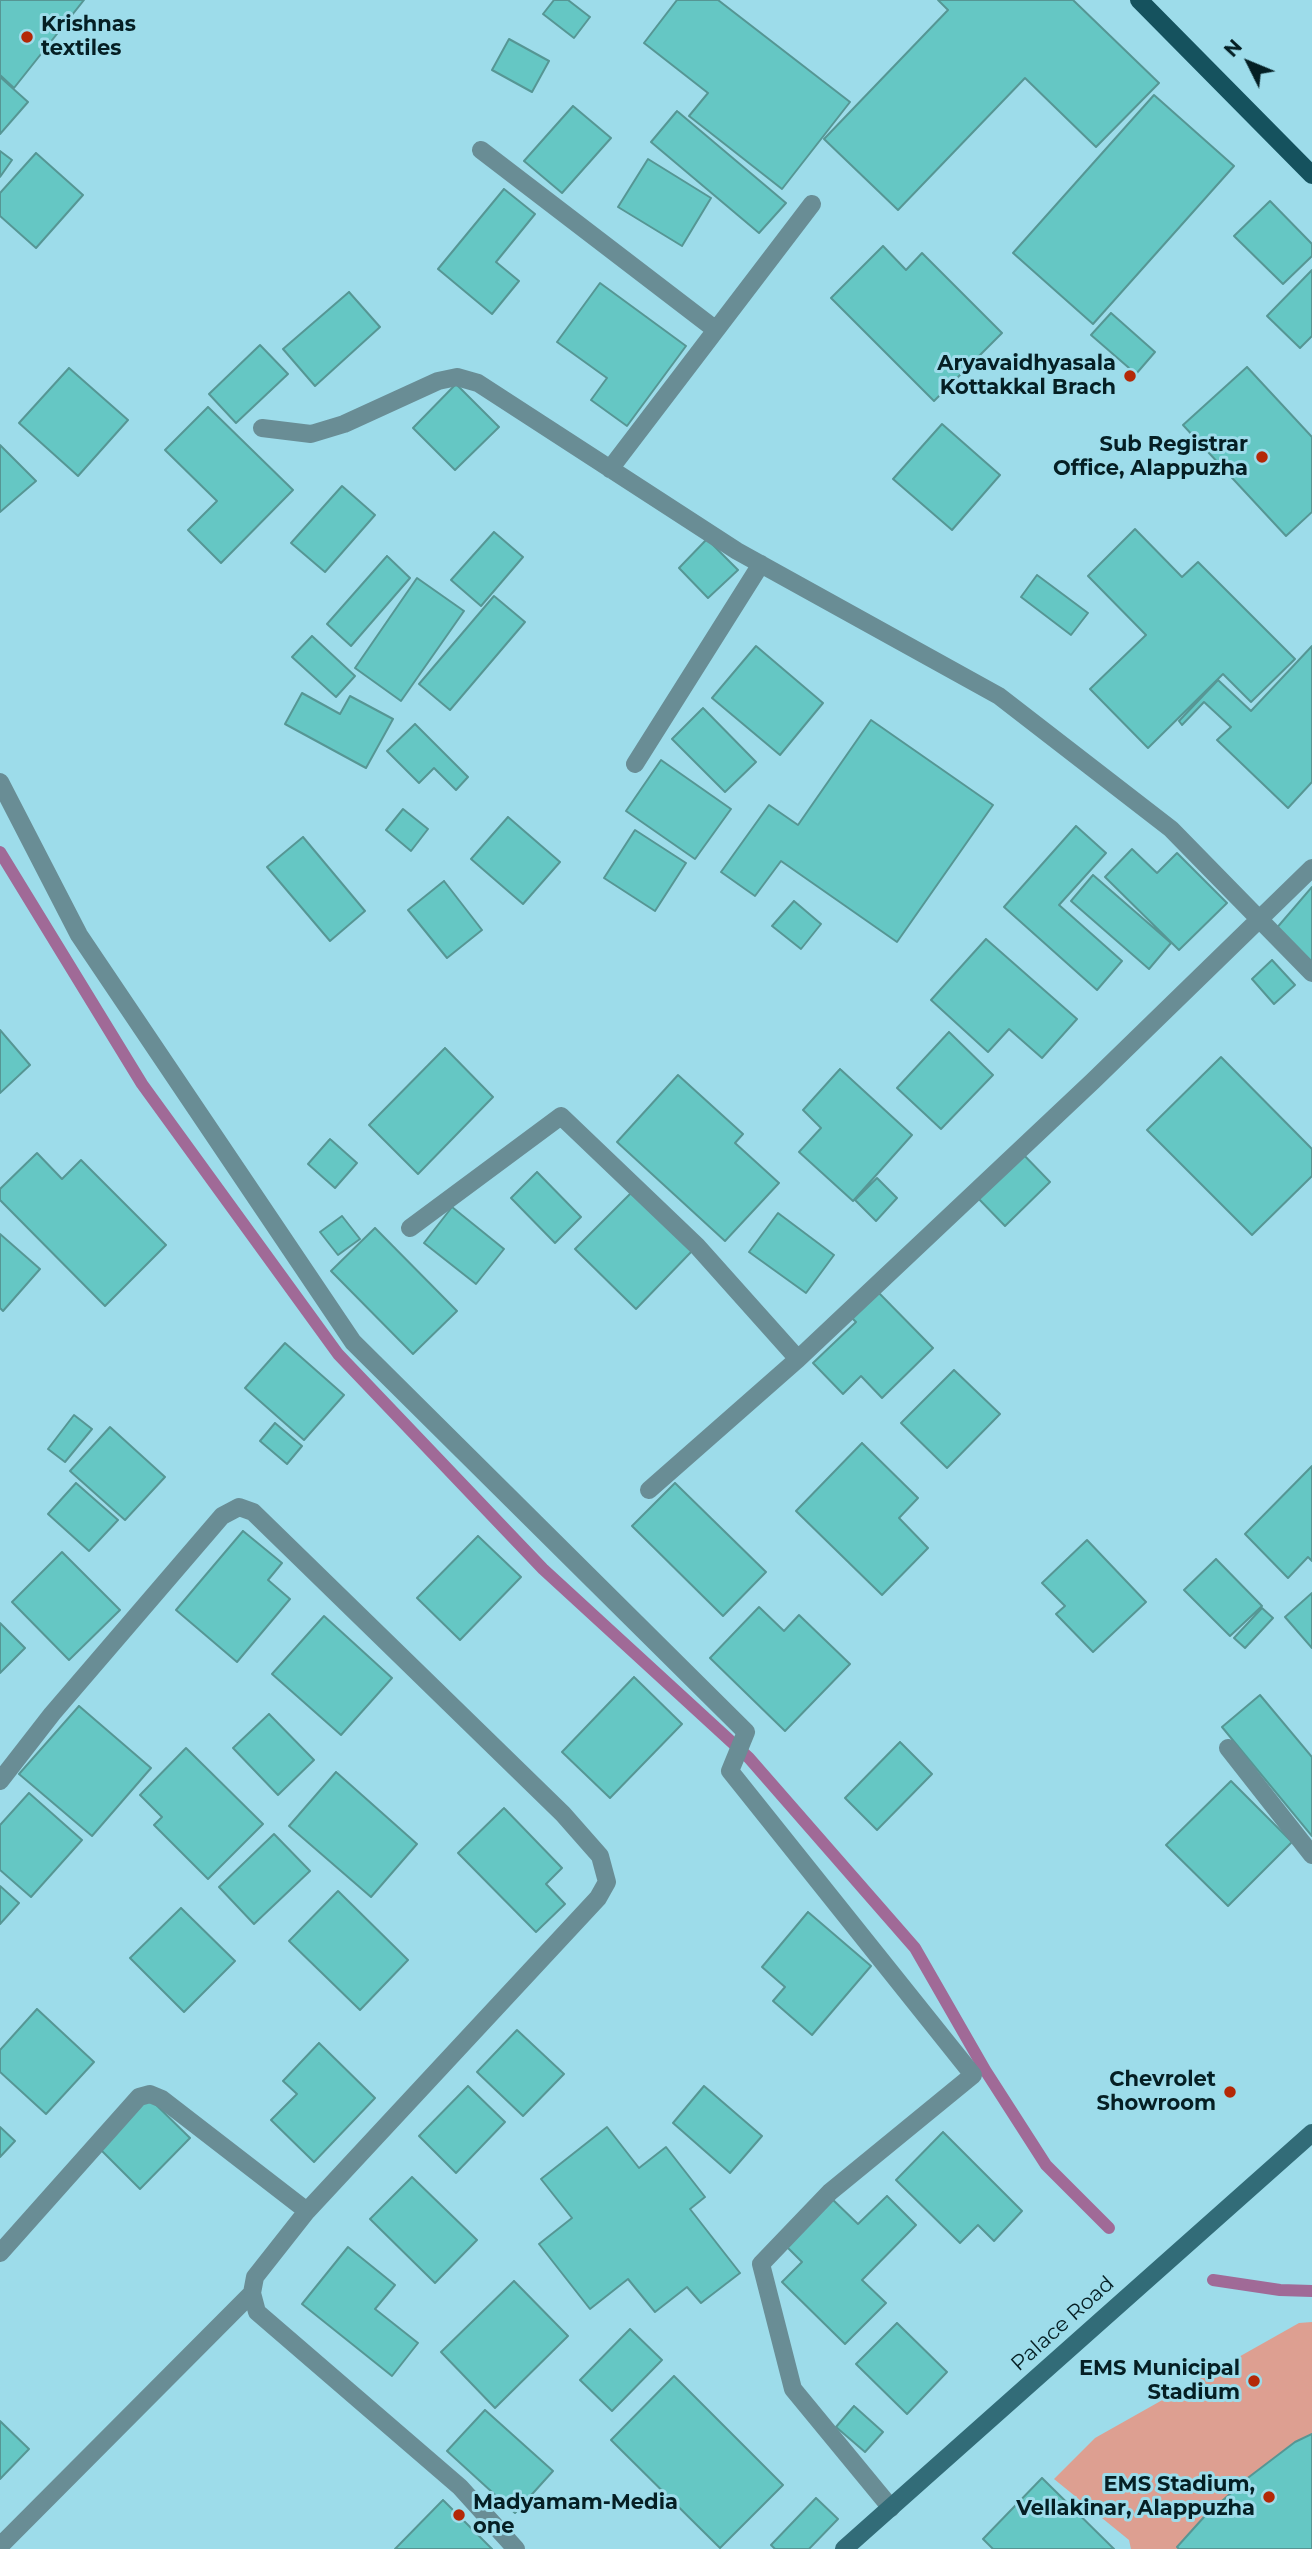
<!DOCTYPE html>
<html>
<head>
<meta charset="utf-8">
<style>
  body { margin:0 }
  #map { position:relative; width:1312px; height:2549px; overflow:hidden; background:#9ddcea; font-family:Montserrat,sans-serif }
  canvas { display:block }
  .north { position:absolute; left:1214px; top:28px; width:70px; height:70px; -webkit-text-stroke:5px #9ddcea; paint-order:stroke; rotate:313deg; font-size:19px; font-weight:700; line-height:28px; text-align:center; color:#051f24 }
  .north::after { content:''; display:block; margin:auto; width:24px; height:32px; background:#051f24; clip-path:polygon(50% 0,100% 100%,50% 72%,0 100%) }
</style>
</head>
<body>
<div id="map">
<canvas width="1312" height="2549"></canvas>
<div class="north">N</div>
</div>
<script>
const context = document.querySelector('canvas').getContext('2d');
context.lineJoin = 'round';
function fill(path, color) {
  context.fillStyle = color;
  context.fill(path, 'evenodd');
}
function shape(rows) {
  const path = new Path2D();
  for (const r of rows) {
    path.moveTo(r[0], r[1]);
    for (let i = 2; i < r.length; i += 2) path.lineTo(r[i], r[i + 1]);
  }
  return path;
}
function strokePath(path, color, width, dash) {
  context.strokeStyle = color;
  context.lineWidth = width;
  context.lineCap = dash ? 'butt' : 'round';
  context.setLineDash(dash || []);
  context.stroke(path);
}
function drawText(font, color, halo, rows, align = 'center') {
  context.font = font + ' Montserrat,sans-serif';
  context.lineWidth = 6;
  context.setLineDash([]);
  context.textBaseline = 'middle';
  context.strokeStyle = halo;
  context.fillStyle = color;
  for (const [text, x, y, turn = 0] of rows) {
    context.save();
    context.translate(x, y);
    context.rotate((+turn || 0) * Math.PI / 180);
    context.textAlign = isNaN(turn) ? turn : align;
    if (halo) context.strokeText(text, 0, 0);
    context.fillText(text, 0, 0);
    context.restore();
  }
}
fill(shape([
  [1312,2322,1312,2549,1131,2549,1129,2540,1054,2479,1095,2438,1299,2323]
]), '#dd9f91');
strokePath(shape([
  [0,852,142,1084,338,1354,543,1569,749,1758,915,1948,985,2070,1046,2165,1109,2228],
  [1213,2280,1280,2290,1312,2291]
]), '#a06a97', 12);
const building = shape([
  [0,0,84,0,14,88,0,75,0,0],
  [554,0,568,0,590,17,574,38,543,14,554,0],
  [677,0,718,0,850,102,782,189,689,116,708,93,644,43,677,0],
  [938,0,1073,0,1159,83,1096,147,1025,78,898,210,824,139,948,10,938,0],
  [509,39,549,61,532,92,492,70,509,39],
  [0,77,28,102,0,134,0,77],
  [1154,95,1234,166,1093,324,1013,253,1154,95],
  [573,106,611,138,562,193,524,161,573,106],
  [677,111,786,203,759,233,651,142,677,111],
  [0,151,12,160,0,177,0,151],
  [36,153,83,195,36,248,0,216,0,193,36,153],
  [648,159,711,198,682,246,618,207,648,159],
  [504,189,535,214,496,262,519,281,492,314,438,269,504,189],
  [1270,201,1312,244,1312,256,1283,284,1234,236,1270,201],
  [883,246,906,270,922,253,1002,333,934,401,831,298,883,246],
  [1312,270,1312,336,1300,348,1267,316,1312,270],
  [600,283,686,346,627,426,591,400,607,378,557,342,600,283],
  [349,292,380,327,315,386,283,349,349,292],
  [1111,313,1155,352,1136,374,1091,335,1111,313],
  [260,345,288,374,236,423,209,394,260,345],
  [1247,367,1312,437,1312,512,1286,536,1183,425,1247,367],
  [69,368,128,420,78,476,19,423,69,368],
  [456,384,499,427,455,470,413,428,456,384],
  [208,407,293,490,221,563,188,530,217,501,165,450,208,407],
  [942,424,1000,475,952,530,893,479,942,424],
  [0,445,36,481,0,512,0,445],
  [342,486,375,515,325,572,291,543,342,486],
  [1135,529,1182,577,1198,562,1295,659,1251,702,1223,674,1148,748,1090,689,1146,635,1088,576,1135,529],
  [494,532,523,557,481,606,451,580,494,532],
  [707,539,738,570,708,598,679,568,707,539],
  [387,556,410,578,351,646,327,624,387,556],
  [1037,575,1088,613,1071,635,1021,597,1037,575],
  [417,578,464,611,401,701,355,668,417,578],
  [494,596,525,622,450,710,419,684,494,596],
  [312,636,355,676,336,697,292,657,312,636],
  [756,646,823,703,780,755,712,698,756,646],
  [1312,646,1312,782,1288,808,1217,740,1231,727,1204,702,1182,725,1179,721,1218,680,1251,711,1312,646],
  [302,693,340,714,350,696,393,719,366,768,285,724,302,693],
  [703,708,756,762,725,792,672,739,703,708],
  [871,720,993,805,897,942,781,861,755,896,721,872,769,805,798,825,871,720],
  [415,724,468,777,456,790,434,768,419,783,387,751,415,724],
  [661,760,731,809,695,859,626,811,661,760],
  [403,809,428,829,411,851,386,830,403,809],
  [508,817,560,862,523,904,471,859,508,817],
  [1076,826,1106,853,1059,905,1122,961,1097,990,1004,907,1076,826],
  [635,830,686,863,655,911,604,878,635,830],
  [303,837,365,911,330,941,267,867,303,837],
  [1132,849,1157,873,1177,853,1227,903,1179,950,1105,877,1132,849],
  [1093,875,1171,943,1149,969,1071,901,1093,875],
  [444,881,482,930,447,958,408,910,444,881],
  [1312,887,1312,962,1275,930,1312,887],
  [794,901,821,924,801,949,772,926,794,901],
  [986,939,1077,1019,1042,1058,1009,1029,988,1052,931,1000,986,939],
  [1272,960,1295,985,1274,1004,1252,979,1272,960],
  [0,1030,30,1065,0,1093,0,1030],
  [949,1032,993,1075,941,1129,897,1088,949,1032],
  [445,1048,493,1097,418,1174,369,1125,445,1048],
  [1221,1057,1312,1149,1312,1176,1252,1235,1147,1130,1221,1057],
  [840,1069,912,1135,853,1201,799,1152,821,1128,803,1110,840,1069],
  [678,1075,743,1134,735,1143,779,1183,725,1241,617,1142,678,1075],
  [330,1139,357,1163,335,1188,308,1164,330,1139],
  [1020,1151,1050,1182,1005,1226,975,1195,1020,1151],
  [37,1153,62,1179,81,1160,166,1245,105,1306,0,1200,0,1189,37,1153],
  [537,1172,581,1217,555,1243,511,1198,537,1172],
  [877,1178,897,1198,876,1221,855,1200,877,1178],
  [631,1193,692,1251,636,1309,575,1249,631,1193],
  [452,1207,504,1249,476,1284,424,1243,452,1207],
  [778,1213,834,1255,806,1293,749,1252,778,1213],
  [342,1216,360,1239,338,1255,320,1232,342,1216],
  [375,1228,457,1311,413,1354,331,1271,375,1228],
  [0,1234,40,1269,3,1311,0,1308,0,1234],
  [877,1291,933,1348,882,1398,861,1376,843,1394,813,1363,856,1322,850,1316,877,1291],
  [285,1343,344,1395,304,1440,245,1388,285,1343],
  [954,1370,1000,1414,947,1468,901,1423,954,1370],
  [74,1415,92,1429,65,1462,48,1449,74,1415],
  [275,1423,302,1446,287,1464,260,1441,275,1423],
  [110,1427,165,1477,125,1520,70,1471,110,1427],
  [862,1443,918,1498,899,1518,928,1548,882,1595,796,1511,862,1443],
  [1312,1466,1312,1561,1308,1557,1288,1578,1245,1534,1312,1466],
  [76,1483,118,1520,89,1551,48,1514,76,1483],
  [675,1483,766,1572,723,1616,632,1526,675,1483],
  [243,1531,282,1563,268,1580,290,1599,237,1662,176,1610,243,1531],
  [478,1536,521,1577,460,1640,417,1598,478,1536],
  [1087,1540,1146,1602,1093,1652,1056,1614,1065,1606,1042,1583,1087,1540],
  [62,1552,120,1610,69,1660,12,1602,62,1552],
  [1216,1559,1262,1606,1230,1636,1184,1590,1216,1559],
  [1312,1593,1312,1648,1285,1617,1312,1593],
  [759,1607,784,1631,799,1615,850,1664,785,1731,710,1658,759,1607],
  [1262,1608,1273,1618,1245,1648,1234,1638,1262,1608],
  [324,1616,392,1678,341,1735,272,1674,324,1616],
  [0,1623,25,1648,0,1673,0,1623],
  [634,1677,682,1724,610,1798,562,1752,634,1677],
  [1260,1695,1312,1757,1312,1836,1222,1727,1260,1695],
  [79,1706,151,1768,92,1836,19,1774,79,1706],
  [269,1714,314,1760,278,1795,233,1748,269,1714],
  [900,1742,932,1774,877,1830,845,1798,900,1742],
  [186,1748,263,1824,208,1879,154,1825,162,1817,140,1795,186,1748],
  [336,1772,417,1844,371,1897,289,1826,336,1772],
  [1231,1781,1292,1842,1228,1906,1166,1845,1231,1781],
  [29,1793,82,1840,31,1897,0,1870,0,1825,29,1793],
  [504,1808,562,1868,546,1884,565,1904,536,1932,458,1853,504,1808],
  [274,1834,310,1871,254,1924,219,1887,274,1834],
  [0,1886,19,1903,0,1924,0,1886],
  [338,1891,408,1960,360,2010,289,1941,338,1891],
  [181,1908,235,1961,184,2012,130,1958,181,1908],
  [808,1912,871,1966,812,2035,773,2001,785,1987,762,1967,808,1912],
  [37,2009,94,2062,46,2114,0,2072,0,2050,37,2009],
  [517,2030,564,2074,523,2116,477,2072,517,2030],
  [319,2043,375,2098,314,2162,271,2120,297,2094,283,2081,319,2043],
  [468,2086,505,2122,456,2173,419,2136,468,2086],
  [704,2086,762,2136,730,2173,673,2123,704,2086],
  [147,2096,190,2138,140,2189,97,2146,147,2096],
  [0,2127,15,2141,0,2157,0,2127],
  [607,2127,639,2168,666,2147,705,2197,690,2209,740,2273,701,2303,687,2287,655,2312,628,2279,590,2309,539,2244,572,2218,541,2179,607,2127],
  [943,2132,1022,2211,994,2241,978,2225,960,2243,896,2180,943,2132],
  [412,2177,477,2240,435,2283,370,2219,412,2177],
  [887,2196,916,2225,862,2280,886,2303,845,2344,782,2282,802,2262,783,2243,830,2197,858,2224,887,2196],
  [348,2247,395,2285,375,2309,418,2343,392,2376,302,2304,348,2247],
  [514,2281,568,2336,495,2408,441,2352,514,2281],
  [897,2323,947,2372,907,2414,856,2364,897,2323],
  [630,2329,662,2360,612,2411,580,2380,630,2329],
  [674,2376,783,2485,720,2548,611,2440,674,2376],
  [854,2406,883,2432,865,2452,836,2427,854,2406],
  [485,2410,553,2471,515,2513,447,2451,485,2410],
  [0,2421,29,2449,0,2479,0,2421],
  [1312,2434,1312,2549,1179,2549,1177,2547,1204,2517,1249,2477,1295,2442,1312,2434],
  [1042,2478,1114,2549,993,2549,983,2539,1042,2478],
  [816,2498,838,2519,809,2549,775,2549,771,2545,816,2498],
  [443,2500,492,2549,395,2549,443,2500]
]);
fill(building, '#65c7c4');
strokePath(building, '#569694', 2);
strokePath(shape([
  [481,150,716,330],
  [262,428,311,434,344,424,438,381,457,377,478,383,737,551,999,696,1171,829,1312,973],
  [610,469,812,204],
  [635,764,761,564],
  [0,782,79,935,353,1342,746,1732,730,1771,973,2075,830,2192,761,2264,793,2389,891,2508],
  [410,1228,561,1116,697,1246,798,1359],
  [649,1490,798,1359,1093,1081,1312,868],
  [1228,1748,1312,1855],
  [0,1781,52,1714,222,1516,239,1507,253,1512,563,1814,600,1856,607,1882,598,1898,307,2211,255,2277,252,2293,257,2312,460,2487,516,2549],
  [0,2253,139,2097,150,2094,162,2099,307,2211],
  [0,2546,252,2293]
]), '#698d95', 18);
strokePath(shape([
  [844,2549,1312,2133]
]), '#326c78', 18);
strokePath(shape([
  [1139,0,1312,175]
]), '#15525e', 18);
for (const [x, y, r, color] of [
  [27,37,7,"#b42807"],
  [1130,376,7,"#b42807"],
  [1262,457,7,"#b42807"],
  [1230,2092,7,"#b42807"],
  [1254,2381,7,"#b42807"],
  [1269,2497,7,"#b42807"],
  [459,2515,7,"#b42807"]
]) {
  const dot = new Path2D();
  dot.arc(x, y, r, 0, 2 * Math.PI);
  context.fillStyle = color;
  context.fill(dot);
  strokePath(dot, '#9ddcea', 2.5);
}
drawText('bold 21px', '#051f24', '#9ddcea', [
  ["Krishnas",41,25,"left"],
  ["textiles",41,49,"left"],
  ["Aryavaidhyasala",1116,364],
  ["Kottakkal Brach",1116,388],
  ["Sub Registrar",1248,445],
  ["Office, Alappuzha",1248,469],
  ["Chevrolet",1216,2080],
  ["Showroom",1216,2104],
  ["EMS Municipal",1240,2369],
  ["Stadium",1240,2393],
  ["EMS Stadium,",1255,2485],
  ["Vellakinar, Alappuzha",1255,2509],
  ["Madyamam-Media",473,2503,"left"],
  ["one",473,2527,"left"]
], 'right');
drawText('21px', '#051f24', '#9ddcea', [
  ["Palace Road",1063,2324,-42]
]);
</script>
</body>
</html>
